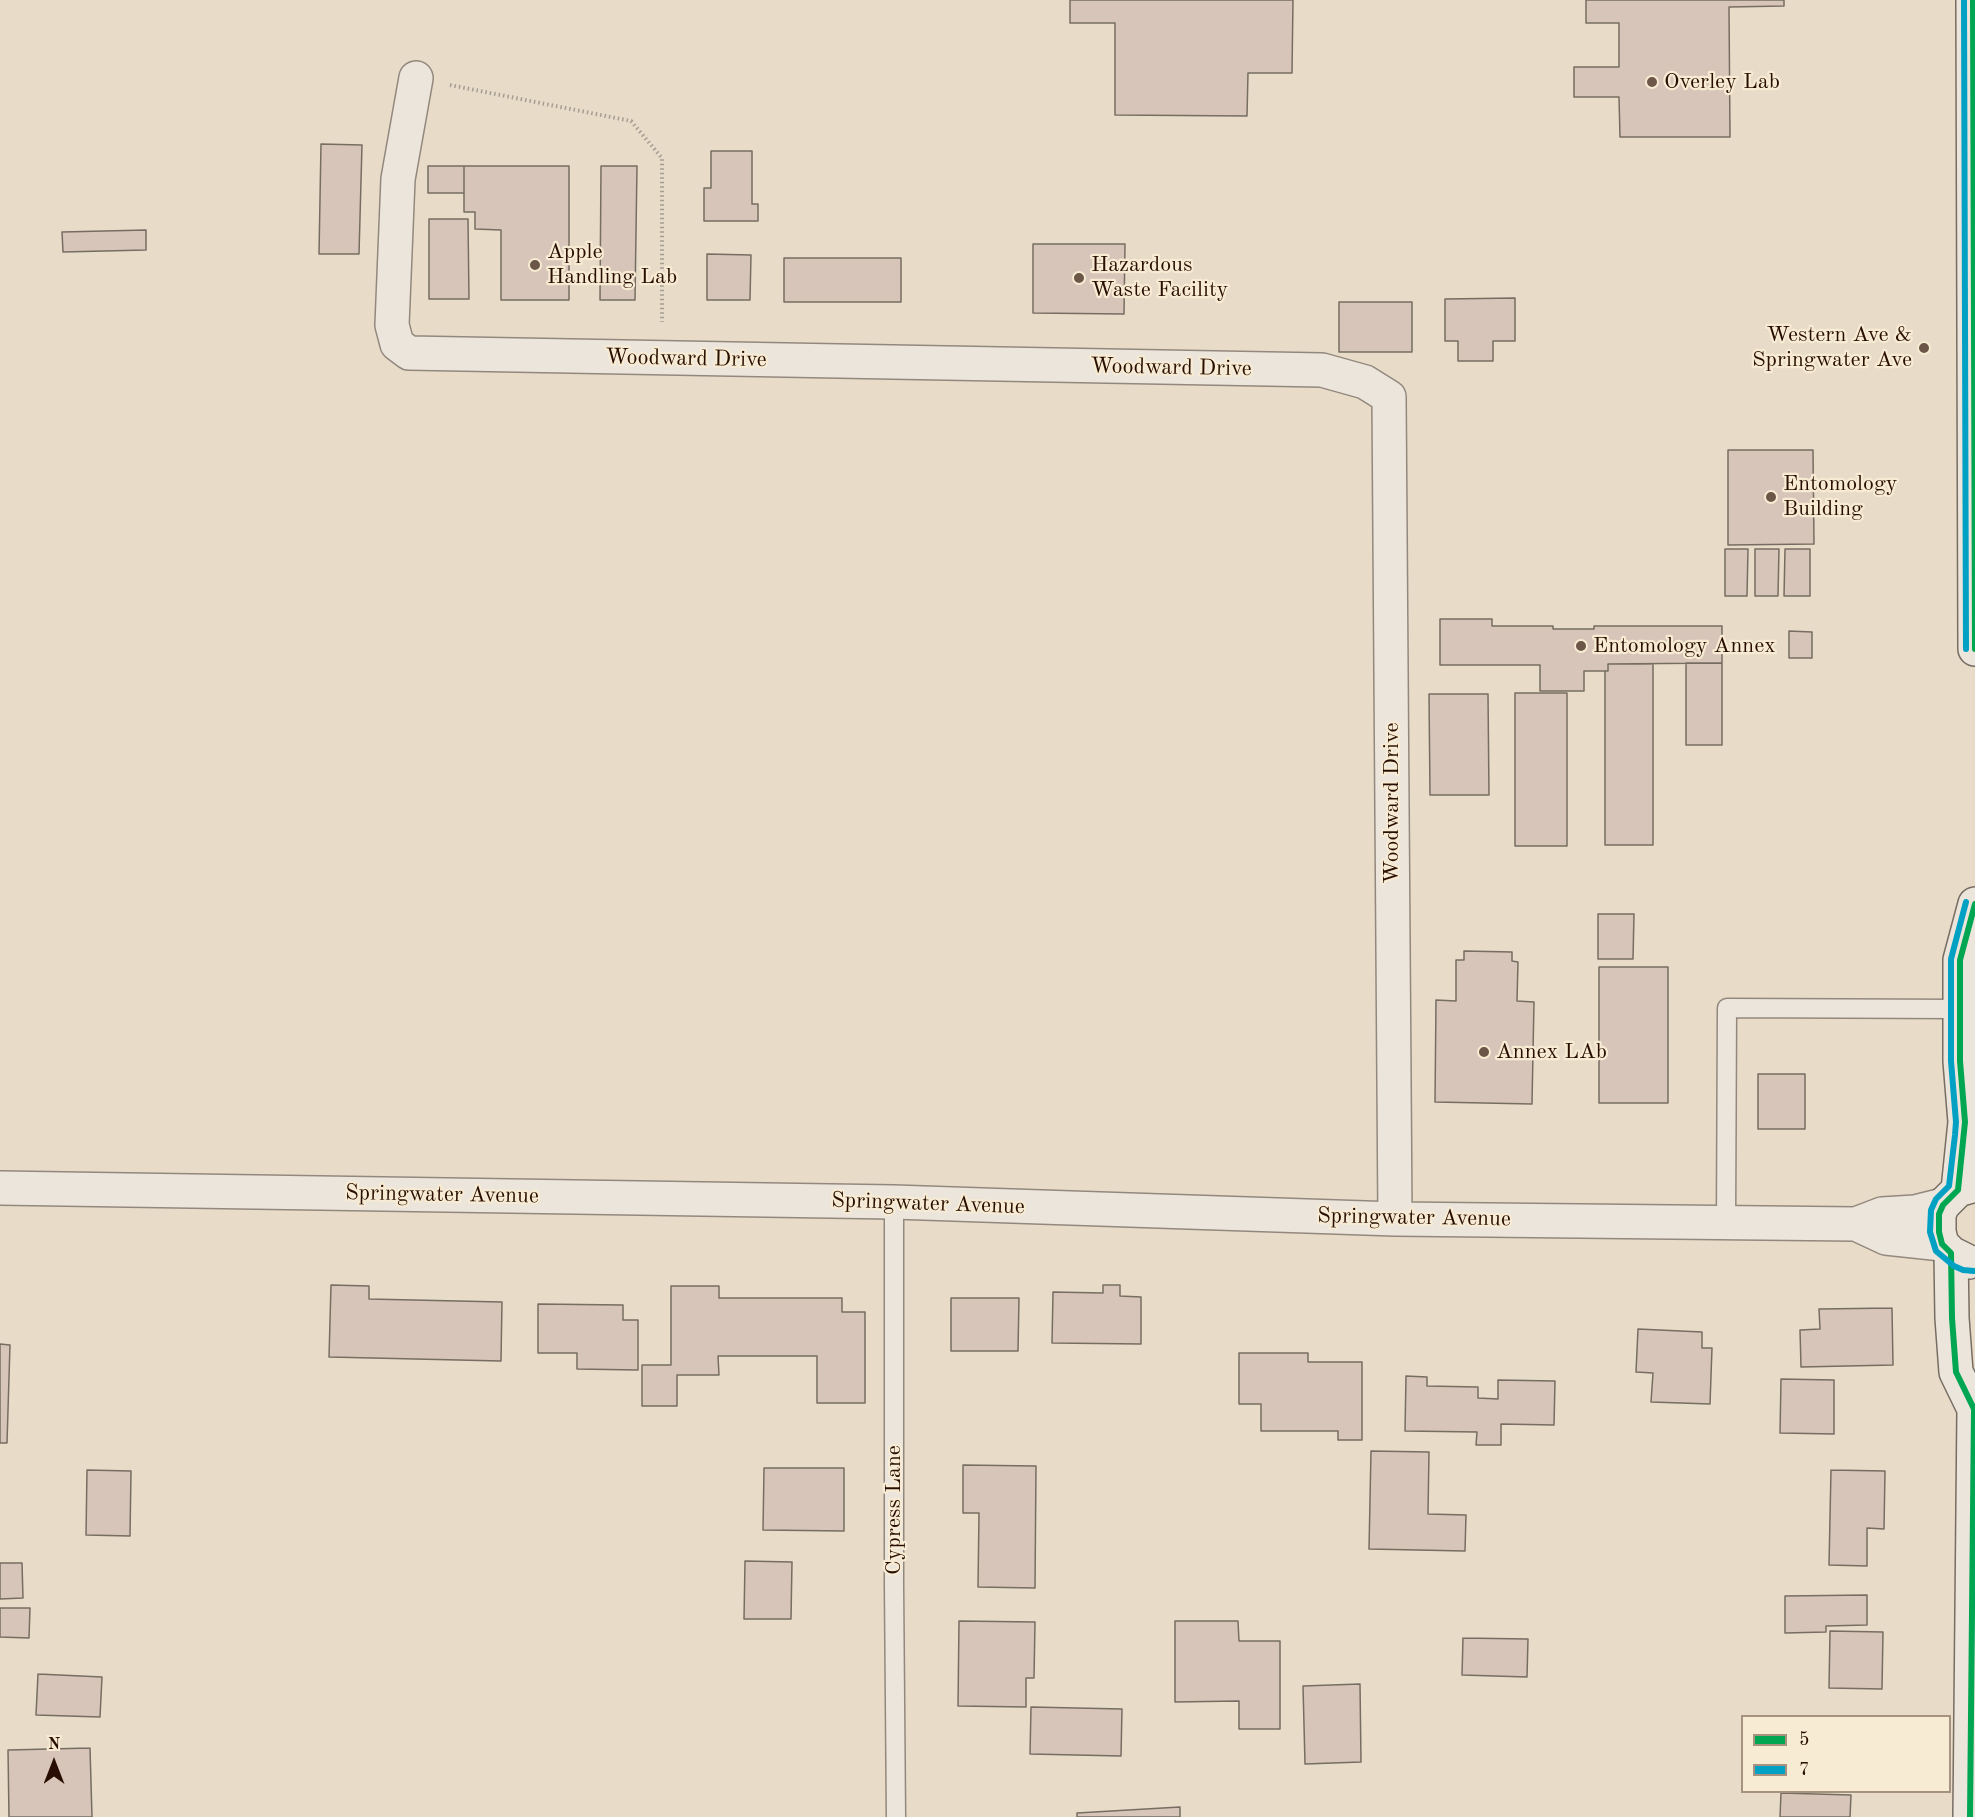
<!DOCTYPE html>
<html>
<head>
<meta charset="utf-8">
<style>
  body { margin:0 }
  #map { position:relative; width:1975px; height:1817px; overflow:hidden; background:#e8dcc9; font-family:"Old Standard TT",serif }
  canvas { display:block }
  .legend { position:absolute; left:1741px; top:1715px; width:210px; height:78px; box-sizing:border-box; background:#f8ebd3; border:2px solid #a5937f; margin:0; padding:8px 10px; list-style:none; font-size:18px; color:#280e01 }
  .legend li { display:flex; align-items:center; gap:12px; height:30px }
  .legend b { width:30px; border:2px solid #a5937f }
  .north { position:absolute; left:24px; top:1733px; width:60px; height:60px; -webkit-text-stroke:4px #f8ebd3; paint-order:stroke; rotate:0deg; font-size:16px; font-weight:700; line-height:24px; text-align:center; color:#280e01 }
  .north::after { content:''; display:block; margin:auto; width:21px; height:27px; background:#280e01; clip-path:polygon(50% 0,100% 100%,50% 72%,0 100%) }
</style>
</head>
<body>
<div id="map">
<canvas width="1975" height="1817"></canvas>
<ul class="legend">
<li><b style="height:8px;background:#00a651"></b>5</li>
<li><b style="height:8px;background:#02a1c4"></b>7</li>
</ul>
<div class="north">N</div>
</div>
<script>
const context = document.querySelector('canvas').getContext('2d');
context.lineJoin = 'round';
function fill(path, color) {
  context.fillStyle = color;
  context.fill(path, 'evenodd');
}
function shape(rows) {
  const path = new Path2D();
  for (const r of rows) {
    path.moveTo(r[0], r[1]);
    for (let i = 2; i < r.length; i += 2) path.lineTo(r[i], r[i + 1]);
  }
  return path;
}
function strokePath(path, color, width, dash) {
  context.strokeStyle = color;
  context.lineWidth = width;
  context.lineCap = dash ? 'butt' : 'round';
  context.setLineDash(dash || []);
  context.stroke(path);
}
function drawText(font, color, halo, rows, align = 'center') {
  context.font = font + ' "Old Standard TT",serif';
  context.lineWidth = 4.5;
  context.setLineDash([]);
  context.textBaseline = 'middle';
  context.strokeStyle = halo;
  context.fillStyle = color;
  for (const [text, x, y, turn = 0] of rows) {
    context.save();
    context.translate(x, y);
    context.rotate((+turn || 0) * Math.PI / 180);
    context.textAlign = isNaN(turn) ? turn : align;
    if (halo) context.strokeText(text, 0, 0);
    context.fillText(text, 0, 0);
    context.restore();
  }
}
const building = shape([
  [1070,0,1293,0,1292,73,1248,73,1247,116,1115,115,1115,23,1070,23,1070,0],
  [1586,0,1784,0,1784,6,1729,7,1730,137,1620,137,1619,97,1574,97,1574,67,1619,67,1619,23,1586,23,1586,0],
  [321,144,362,145,359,254,319,254,321,144],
  [711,151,752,151,752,204,758,204,758,221,704,221,704,188,711,188,711,151],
  [428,166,464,166,464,193,428,193,428,166],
  [464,166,569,166,569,300,501,300,501,230,475,229,475,212,464,212,464,166],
  [601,166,637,166,635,300,600,300,601,166],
  [429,219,468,219,469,299,429,299,429,219],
  [146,230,146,250,63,252,62,232,146,230],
  [1033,244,1125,244,1124,314,1033,313,1033,244],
  [707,254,751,255,750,300,707,300,707,254],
  [784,258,901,258,901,302,784,302,784,258],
  [1515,298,1515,341,1493,341,1493,361,1458,361,1458,341,1445,341,1445,299,1515,298],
  [1339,302,1412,302,1412,352,1339,352,1339,302],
  [1728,450,1813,450,1814,544,1728,545,1728,450],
  [1725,549,1748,549,1747,596,1725,596,1725,549],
  [1755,549,1779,549,1778,596,1755,596,1755,549],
  [1785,549,1810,549,1810,596,1784,596,1785,549],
  [1440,619,1492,619,1492,626,1553,626,1553,629,1594,629,1594,626,1722,626,1722,663,1608,664,1608,671,1584,671,1584,691,1540,691,1540,665,1440,665,1440,619],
  [1789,631,1812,632,1812,658,1789,658,1789,631],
  [1686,663,1722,663,1722,745,1686,745,1686,663],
  [1608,664,1653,664,1653,845,1605,845,1605,671,1608,671,1608,664],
  [1515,693,1567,693,1567,846,1515,846,1515,693],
  [1429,694,1488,694,1489,795,1430,795,1429,694],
  [1598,914,1634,914,1633,959,1598,959,1598,914],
  [1464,951,1512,952,1512,961,1518,962,1517,1001,1534,1002,1532,1104,1435,1102,1436,1000,1456,1001,1456,960,1464,960,1464,951],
  [1599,967,1668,967,1668,1103,1599,1103,1599,967],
  [1758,1074,1805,1074,1805,1129,1758,1129,1758,1074],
  [331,1285,369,1286,369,1299,502,1302,501,1361,329,1357,331,1285],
  [1103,1285,1120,1285,1120,1296,1141,1297,1141,1344,1052,1343,1053,1292,1103,1293,1103,1285],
  [671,1286,719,1286,719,1298,842,1298,842,1312,865,1312,865,1403,817,1403,817,1356,718,1356,719,1375,677,1375,677,1406,642,1406,642,1365,671,1365,671,1286],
  [951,1298,1019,1298,1018,1351,951,1351,951,1298],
  [538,1304,623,1305,623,1320,638,1320,638,1370,577,1369,577,1353,538,1353,538,1304],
  [1892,1308,1893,1365,1801,1367,1800,1330,1820,1329,1819,1309,1892,1308],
  [1638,1329,1702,1332,1702,1348,1712,1348,1710,1404,1651,1402,1653,1373,1636,1372,1638,1329],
  [0,1344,10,1345,7,1443,0,1443,0,1344],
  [1239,1353,1308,1353,1308,1362,1362,1362,1362,1440,1338,1440,1338,1431,1261,1431,1261,1404,1239,1404,1239,1353],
  [1406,1376,1427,1377,1427,1386,1478,1387,1478,1398,1498,1399,1498,1380,1555,1381,1554,1425,1501,1424,1501,1445,1476,1445,1477,1432,1405,1431,1406,1376],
  [1781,1379,1834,1380,1834,1434,1780,1433,1781,1379],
  [1371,1451,1429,1452,1428,1514,1466,1515,1465,1551,1369,1549,1371,1451],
  [963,1465,1036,1466,1035,1588,978,1587,979,1513,963,1513,963,1465],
  [764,1468,844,1468,844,1531,763,1530,764,1468],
  [87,1470,131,1471,130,1536,86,1535,87,1470],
  [1831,1470,1885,1471,1884,1529,1867,1528,1867,1566,1829,1565,1831,1470],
  [745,1561,792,1562,791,1619,744,1619,745,1561],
  [0,1563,22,1563,23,1598,0,1599,0,1563],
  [1867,1595,1867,1625,1826,1626,1826,1632,1785,1633,1785,1596,1867,1595],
  [0,1608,30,1608,29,1638,0,1637,0,1608],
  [959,1621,1035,1622,1034,1678,1026,1678,1026,1707,958,1706,959,1621],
  [1175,1621,1238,1621,1239,1641,1280,1641,1280,1729,1239,1729,1239,1701,1175,1702,1175,1621],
  [1830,1631,1883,1632,1882,1689,1829,1688,1830,1631],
  [1463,1638,1528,1639,1527,1677,1462,1675,1463,1638],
  [38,1674,102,1677,100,1717,36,1715,38,1674],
  [1360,1684,1361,1762,1305,1764,1303,1686,1360,1684],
  [1031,1707,1122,1709,1121,1756,1030,1754,1031,1707],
  [90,1748,92,1817,9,1817,8,1750,90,1748],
  [1781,1793,1851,1795,1850,1817,1780,1817,1781,1793],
  [1180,1807,1180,1817,1077,1817,1077,1813,1180,1807]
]);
fill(building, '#d6c5b8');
strokePath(building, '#776d62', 1.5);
const lane = shape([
  [894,1202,894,1585,896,1817],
  [1726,1222,1727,1008,1959,1009]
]);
const street = shape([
  [416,78,398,179,392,325,397,344,409,353,1322,370,1365,382,1389,397,1395,1219],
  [0,1188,894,1202,1395,1219,1856,1224,1882,1214,1915,1212,1943,1205],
  [1856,1224,1886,1238,1942,1244]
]);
const secondary = shape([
  [1973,0,1975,649],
  [1958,1190,1965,1122,1960,1061,1960,960,1975,904],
  [1951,1253,1952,1318,1956,1372,1974,1409,1970,1817],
  [1969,1262,1951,1253,1942,1244,1939,1232,1939,1214,1943,1205,1958,1190,1975,1185]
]);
strokePath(lane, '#93887d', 21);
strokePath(street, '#93887d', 36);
strokePath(secondary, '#776d62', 36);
strokePath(shape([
  [450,85,631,121,662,158,662,322]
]), '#a59d94', 4, [1.5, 3]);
strokePath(lane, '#ebe5dc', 18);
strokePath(street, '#ebe5dc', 33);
strokePath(secondary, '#ebe5dc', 33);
strokePath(shape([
  [1973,0,1975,649],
  [1970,1817,1974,1409,1956,1372,1952,1318,1951,1253,1942,1244,1939,1232,1939,1214,1943,1205,1958,1190,1965,1122,1960,1061,1960,960,1975,904]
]), '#00a651', 6);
strokePath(shape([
  [1964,0,1966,649],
  [1966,902,1951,959,1951,1061,1956,1122,1955,1135,1949,1186,1936,1199,1931,1210,1930,1232,1936,1251,1954,1266,1963,1270,1974,1271]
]), '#02a1c4', 6);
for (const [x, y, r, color] of [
  [1652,82,6,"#6b5647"],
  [535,265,6,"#6b5647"],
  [1079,278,6,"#6b5647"],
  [1924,348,6,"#6b5647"],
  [1771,497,6,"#6b5647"],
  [1581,646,6,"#6b5647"],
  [1484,1052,6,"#6b5647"]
]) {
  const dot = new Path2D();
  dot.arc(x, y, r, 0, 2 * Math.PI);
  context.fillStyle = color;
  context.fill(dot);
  strokePath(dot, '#f8ebd3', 2);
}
drawText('22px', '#280e01', '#f8ebd3', [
  ["Overley Lab",1664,82],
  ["Apple",547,252],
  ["Handling Lab",547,277],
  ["Hazardous",1091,265],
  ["Waste Facility",1091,290],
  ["Western Ave &",1912,335,"right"],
  ["Springwater Ave",1912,360,"right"],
  ["Entomology",1783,484],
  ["Building",1783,509],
  ["Entomology Annex",1593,646],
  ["Annex LAb",1496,1052]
], 'left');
drawText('22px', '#280e01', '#f8ebd3', [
  ["Woodward Drive",686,359,1],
  ["Woodward Drive",1171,368,1],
  ["Woodward Drive",1392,803,-90],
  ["Springwater Avenue",442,1195,1],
  ["Springwater Avenue",928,1204,2],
  ["Springwater Avenue",1414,1218,1],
  ["Cypress Lane",894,1510,-90]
]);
</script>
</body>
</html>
